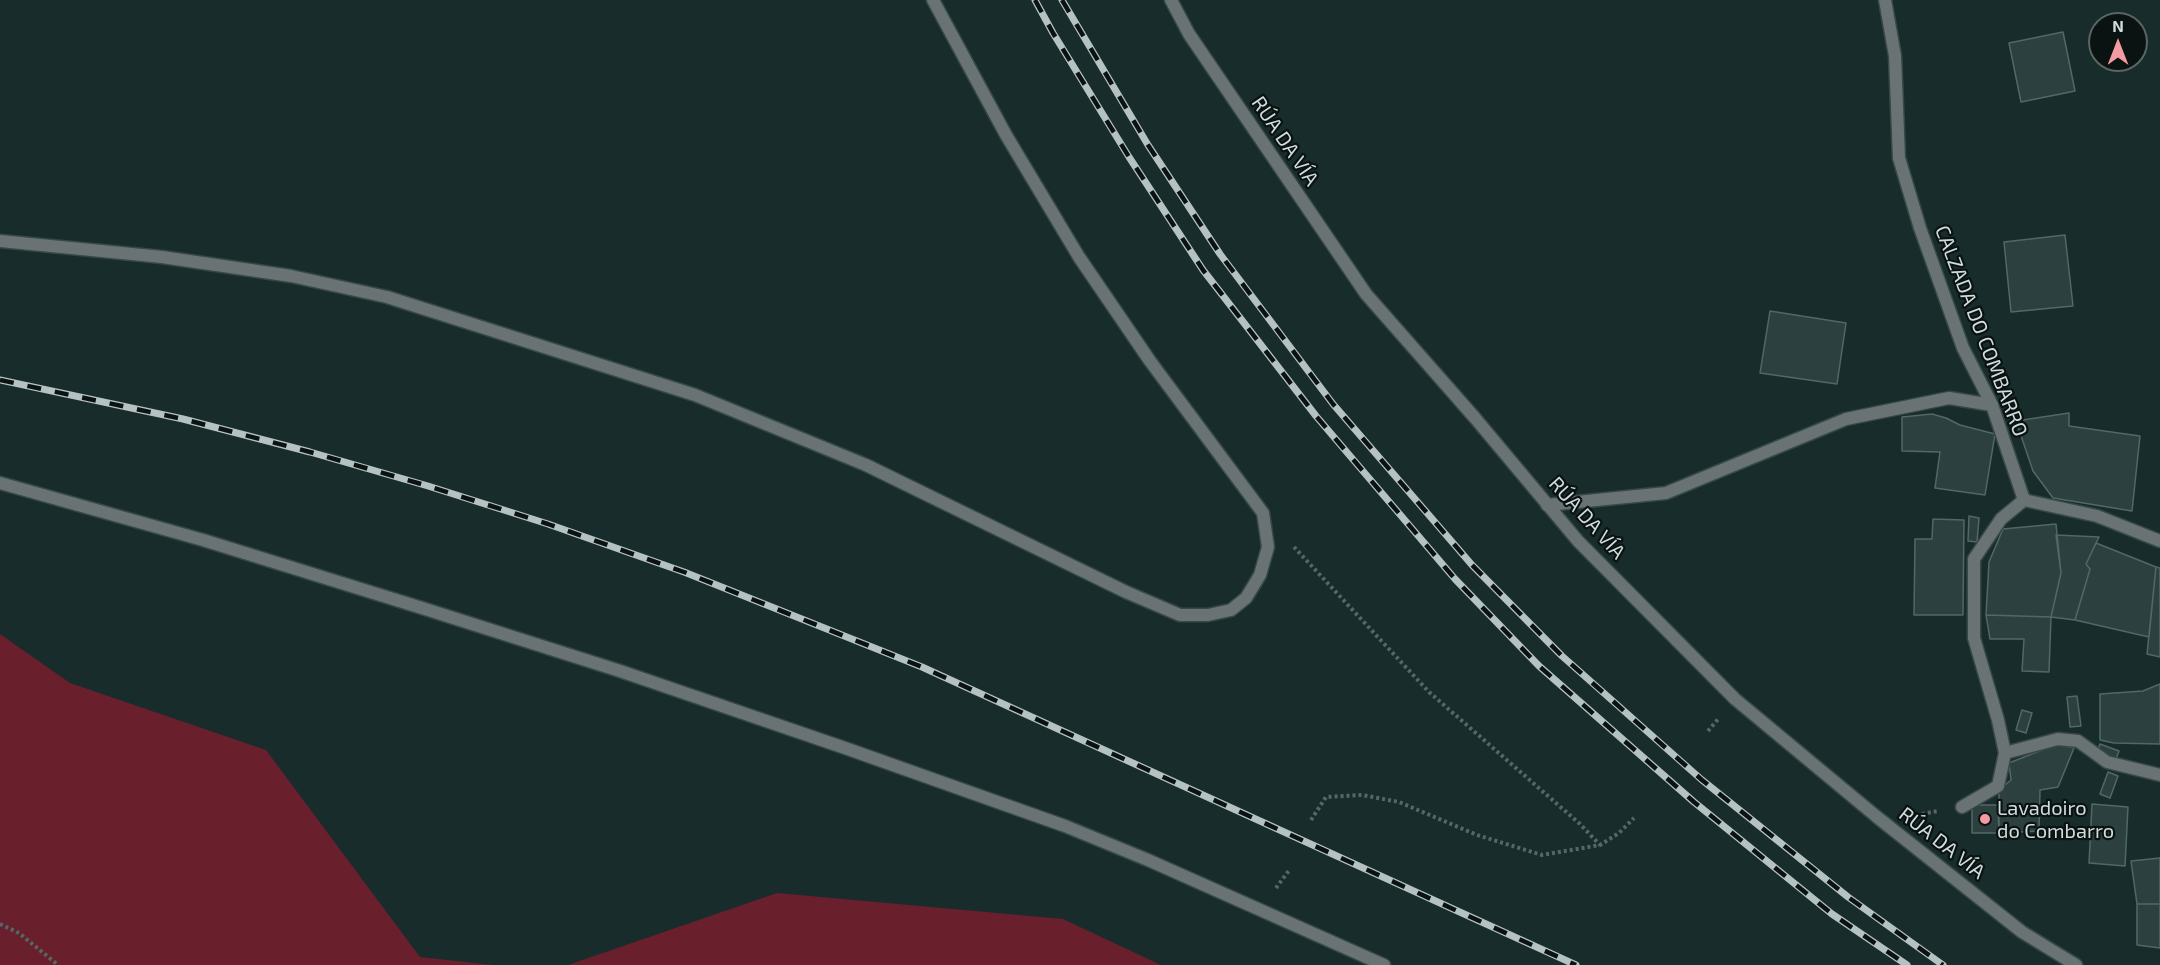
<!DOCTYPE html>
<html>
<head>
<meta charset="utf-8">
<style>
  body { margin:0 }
  #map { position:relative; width:2160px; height:965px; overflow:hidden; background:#182c2c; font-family:"Exo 2",sans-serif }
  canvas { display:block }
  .north { position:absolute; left:2088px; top:12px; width:60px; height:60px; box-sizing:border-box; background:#0a1312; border:2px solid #5a6463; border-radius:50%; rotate:0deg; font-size:16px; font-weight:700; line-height:24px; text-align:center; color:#d1dddd }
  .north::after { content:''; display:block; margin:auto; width:21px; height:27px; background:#f49aa3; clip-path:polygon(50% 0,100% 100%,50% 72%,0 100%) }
</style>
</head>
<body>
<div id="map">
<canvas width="2160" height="965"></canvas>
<div class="north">N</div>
</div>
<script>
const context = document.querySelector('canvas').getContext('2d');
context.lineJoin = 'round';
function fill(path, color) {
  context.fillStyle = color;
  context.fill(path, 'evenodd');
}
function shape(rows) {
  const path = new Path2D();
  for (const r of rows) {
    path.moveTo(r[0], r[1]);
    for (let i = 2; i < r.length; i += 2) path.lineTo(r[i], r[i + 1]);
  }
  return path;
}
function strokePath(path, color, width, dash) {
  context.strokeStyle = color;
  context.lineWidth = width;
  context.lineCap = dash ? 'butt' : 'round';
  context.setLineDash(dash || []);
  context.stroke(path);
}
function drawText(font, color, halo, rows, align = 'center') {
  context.font = font + ' "Exo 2",sans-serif';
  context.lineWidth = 4.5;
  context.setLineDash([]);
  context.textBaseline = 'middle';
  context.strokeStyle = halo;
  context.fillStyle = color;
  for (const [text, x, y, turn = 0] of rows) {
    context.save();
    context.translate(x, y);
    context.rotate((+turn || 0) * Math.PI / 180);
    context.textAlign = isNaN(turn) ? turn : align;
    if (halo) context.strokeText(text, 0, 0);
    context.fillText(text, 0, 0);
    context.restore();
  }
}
fill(shape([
  [0,634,70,683,266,750,420,957,493,965,0,965],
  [777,893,1063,919,1161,965,568,965]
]), '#691f2c');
const building = shape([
  [2063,32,2075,91,2021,102,2009,43,2063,32],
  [2065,235,2073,306,2011,312,2004,242,2065,235],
  [1770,311,1846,323,1837,384,1760,373,1770,311],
  [2069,413,2069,426,2140,436,2132,511,2053,498,2033,471,2016,421,2069,413],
  [1932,414,1946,418,1960,425,1995,434,1985,495,1935,488,1940,452,1902,451,1902,417,1932,414],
  [1969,516,1979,518,1977,542,1968,541,1969,516],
  [1933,519,1964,520,1963,615,1914,615,1915,539,1932,539,1933,519],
  [2056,524,2061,573,2051,617,1986,615,1989,562,2003,529,2056,524],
  [2056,535,2099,537,2086,564,2090,569,2075,620,2051,617,2061,573,2056,535],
  [2096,543,2156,567,2149,637,2075,620,2090,569,2086,564,2096,543],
  [2156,567,2160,568,2160,657,2147,654,2156,567],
  [1986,615,2051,617,2049,672,2022,671,2024,639,1990,639,1986,615],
  [2160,684,2160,744,2114,743,2100,740,2100,694,2143,691,2160,684],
  [2077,696,2081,726,2070,727,2067,697,2077,696],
  [2022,710,2032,713,2026,733,2016,730,2022,710],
  [2057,744,2074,748,2058,787,2040,790,2039,831,1999,833,1999,790,2011,780,2009,763,2057,744],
  [2100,744,2119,751,2116,759,2097,752,2100,744],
  [2108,772,2118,776,2110,798,2100,794,2108,772],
  [2092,804,2128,807,2125,866,2089,863,2092,804],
  [1972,805,1998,805,1999,833,1972,833,1972,805],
  [2160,858,2160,904,2137,904,2131,861,2160,858],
  [2137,904,2160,904,2160,948,2137,945,2137,904]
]);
fill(building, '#2c4040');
strokePath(building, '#526867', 1.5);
const lane = shape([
  [1547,505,1666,493,1846,419,1949,398,1992,405]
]);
const street = shape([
  [1171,0,1189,34,1366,294,1475,418,1578,541,1735,699,1877,817,2022,932,2076,965],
  [1885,0,1895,56,1899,158,1920,228,1963,348,1992,405,2024,500,2097,516,2160,541],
  [0,241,162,257,291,276,387,297,695,395,866,465,1126,592,1180,615,1208,615,1231,610,1246,598,1260,575,1268,547,1263,513,1150,361,1079,257,1006,135,933,0],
  [0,483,203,540,422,608,620,671,845,748,1065,826,1148,860,1384,965],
  [2024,500,2001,519,1974,559,1974,638,1998,720,2005,753,2058,739,2078,741,2107,762,2160,775],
  [1962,807,1998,786,2005,753]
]);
strokePath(lane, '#364848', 15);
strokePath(street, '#364848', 15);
strokePath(shape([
  [1294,547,1429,692,1580,824,1600,845],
  [1708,731,1719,718],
  [1916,815,1938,811],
  [1311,820,1326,797,1362,795,1399,802,1477,835,1542,855,1600,845,1619,833,1634,818],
  [1276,888,1290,869],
  [0,924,19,933,58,965]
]), '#556767', 4, [3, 3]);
strokePath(lane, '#6a7373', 12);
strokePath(street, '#6a7373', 12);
const rail = shape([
  [1035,0,1053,33,1129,157,1203,270,1316,416,1455,579,1539,666,1694,802,1832,914,1907,965],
  [1062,0,1148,145,1220,254,1333,404,1472,565,1562,656,1702,780,1848,897,1943,965],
  [0,380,183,419,310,452,428,486,548,524,684,572,922,667,1576,965]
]);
strokePath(rail, '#b4c2c2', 7);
strokePath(rail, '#0a1312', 4.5, [14]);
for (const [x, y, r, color] of [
  [1985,819,6,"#f49aa3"]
]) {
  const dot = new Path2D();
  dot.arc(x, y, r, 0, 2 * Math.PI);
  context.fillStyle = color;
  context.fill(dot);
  strokePath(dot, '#0a1312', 2);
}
drawText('20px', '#d1dddd', '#0a1312', [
  ["RÚA DA VÍA",1285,141,56],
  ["CALZADA DO COMBARRO",1981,331,69],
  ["RÚA DA VÍA",1587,518,48],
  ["RÚA DA VÍA",1942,843,38]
]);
drawText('20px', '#d1dddd', '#0a1312', [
  ["Lavadoiro",1997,808],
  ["do Combarro",1997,831]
], 'left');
</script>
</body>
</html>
